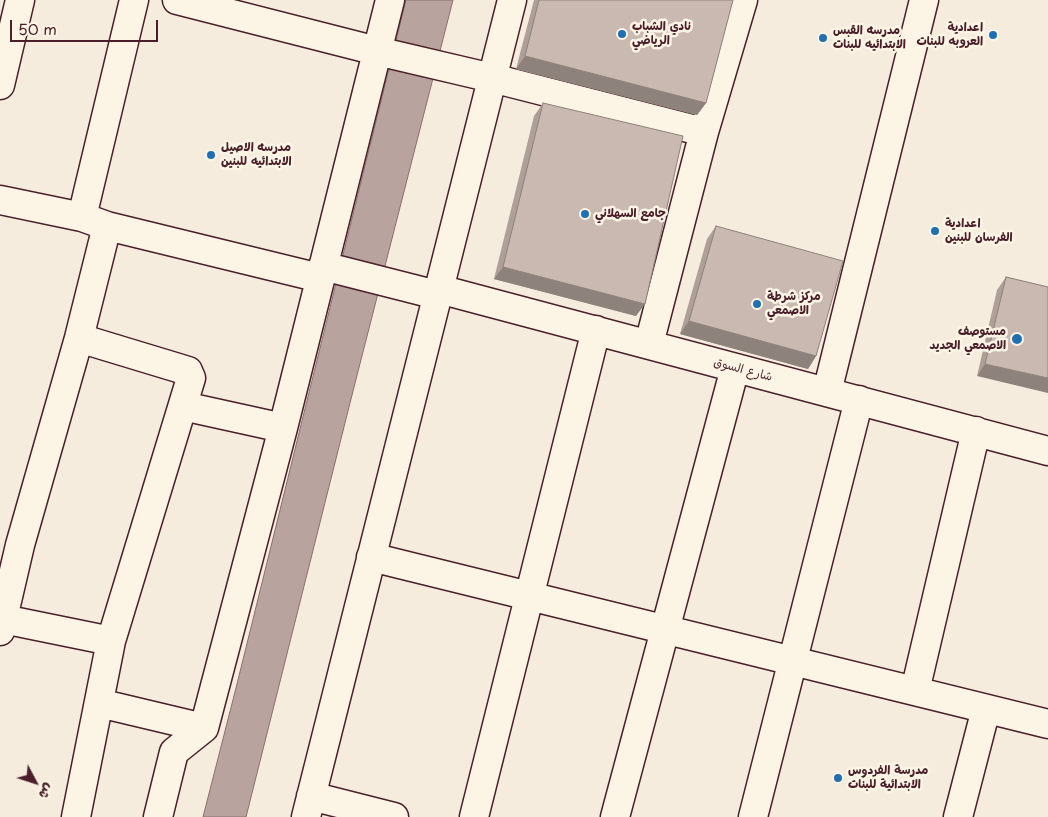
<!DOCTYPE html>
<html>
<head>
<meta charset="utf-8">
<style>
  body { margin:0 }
  #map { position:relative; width:1048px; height:817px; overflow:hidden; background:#f5ecde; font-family:"Playpen Sans","Playpen Sans Arabic",sans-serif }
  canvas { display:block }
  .north { position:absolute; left:10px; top:757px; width:50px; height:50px; -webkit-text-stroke:4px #fcf5e5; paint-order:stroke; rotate:130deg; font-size:14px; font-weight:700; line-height:20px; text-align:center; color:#4a1f2b }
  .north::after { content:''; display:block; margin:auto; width:18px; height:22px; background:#4a1f2b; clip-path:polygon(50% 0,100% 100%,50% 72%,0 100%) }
  .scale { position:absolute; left:10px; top:20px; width:148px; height:22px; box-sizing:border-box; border:2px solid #4a1f2b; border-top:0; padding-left:6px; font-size:15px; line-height:18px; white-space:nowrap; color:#4a1f2b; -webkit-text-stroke:4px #fcf5e5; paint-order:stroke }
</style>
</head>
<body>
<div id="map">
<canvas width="1048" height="817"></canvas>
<div class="north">ش</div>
<div class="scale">50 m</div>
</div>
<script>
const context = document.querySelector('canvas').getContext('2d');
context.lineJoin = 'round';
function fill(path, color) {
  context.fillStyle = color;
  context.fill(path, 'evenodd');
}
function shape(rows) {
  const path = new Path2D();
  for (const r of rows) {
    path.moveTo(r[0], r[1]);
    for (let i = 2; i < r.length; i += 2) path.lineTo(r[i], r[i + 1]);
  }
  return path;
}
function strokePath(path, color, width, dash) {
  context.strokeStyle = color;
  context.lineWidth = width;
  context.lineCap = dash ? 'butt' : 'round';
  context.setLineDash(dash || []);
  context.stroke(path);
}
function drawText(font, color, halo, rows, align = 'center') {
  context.font = font + ' "Playpen Sans","Playpen Sans Arabic",sans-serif';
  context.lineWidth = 5;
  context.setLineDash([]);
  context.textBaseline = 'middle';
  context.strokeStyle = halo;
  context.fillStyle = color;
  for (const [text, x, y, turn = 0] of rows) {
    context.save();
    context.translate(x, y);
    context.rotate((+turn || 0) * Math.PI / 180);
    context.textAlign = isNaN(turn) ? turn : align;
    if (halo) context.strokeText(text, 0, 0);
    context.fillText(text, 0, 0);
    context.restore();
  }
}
const water = shape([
  [406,0,453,0,352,395,246,817,203,817,236,688,406,0]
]);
fill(water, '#b8a39e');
strokePath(water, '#8c6e70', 1);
const minor = shape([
  [177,0,377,51,492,78,704,132],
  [0,85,20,0],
  [0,200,82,217,107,226,320,278],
  [82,217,134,0],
  [323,266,437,295],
  [439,289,1048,451],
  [649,344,704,132,743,0],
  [827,392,924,0],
  [183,406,283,428],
  [371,557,1048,724],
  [3,619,111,641],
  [0,631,20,545,79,338,107,226],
  [915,691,976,431],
  [99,703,204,728],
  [311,796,394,817],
  [76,817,111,641,191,378,188,371,79,338],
  [158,817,174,752,204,728,283,428,390,0],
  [306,817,512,0],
  [474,817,596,330],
  [615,817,735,368],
  [753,817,859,400],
  [958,817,986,709]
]);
strokePath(minor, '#4a1f2b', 31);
strokePath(minor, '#fcf5e5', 28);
fill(shape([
  [534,0,733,0,706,103,697,115,516,69],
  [543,103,636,316,494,279,534,116],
  [716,226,816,356,808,369,680,334,707,239],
  [1006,277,1048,287,977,376,997,290]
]), '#ae9f98');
fill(shape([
  [525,56,706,103,697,115,516,69],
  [503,267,645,304,636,316,494,279],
  [689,321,816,356,808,369,680,334],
  [985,364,1048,378,1048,393,977,376]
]), '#8d827c');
const building = shape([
  [539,0,733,0,706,103,525,56,539,0],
  [543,103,683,136,645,304,503,267,543,103],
  [716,226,843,261,816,356,689,321,716,226],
  [1006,277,1048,287,1048,378,985,364,1006,277]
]);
fill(building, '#cab9b1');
strokePath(building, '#8d827c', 1);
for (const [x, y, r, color] of [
  [622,34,5,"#1f6fb2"],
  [993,35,5,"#1f6fb2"],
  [823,38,5,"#1f6fb2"],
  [211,155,5,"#1f6fb2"],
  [585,214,5,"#1f6fb2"],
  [935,231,5,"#1f6fb2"],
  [757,304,5,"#1f6fb2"],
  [1017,339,6,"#1f6fb2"],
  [838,778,5,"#1f6fb2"]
]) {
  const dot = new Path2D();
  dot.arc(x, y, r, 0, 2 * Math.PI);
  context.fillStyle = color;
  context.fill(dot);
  strokePath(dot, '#fcf5e5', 2);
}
drawText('bold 12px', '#4a1f2b', '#fcf5e5', [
  ["نادي الشباب",632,27],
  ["الرياضي",632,41],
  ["اعدادية",983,28,"right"],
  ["العروبه للبنات",983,42,"right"],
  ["مدرسه القبس",833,31],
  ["الابتدائيه للبنات",833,45],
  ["مدرسه الاصيل",221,148],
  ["الابتدائيه للبنين",221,162],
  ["جامع السهلاني",595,214],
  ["اعدادية",945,224],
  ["الفرسان للبنين",945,238],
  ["مركز شرطة",767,297],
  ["الاصمعي",767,311],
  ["مستوصف",1006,332,"right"],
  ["الاصمعي الجديد",1006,346,"right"],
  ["مدرسة الفردوس",848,771],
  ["الابتدائية للبنات",848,785]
], 'left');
drawText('12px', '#4a1f2b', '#fcf5e5', [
  ["شارع السوق",743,370,15]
]);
</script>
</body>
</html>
